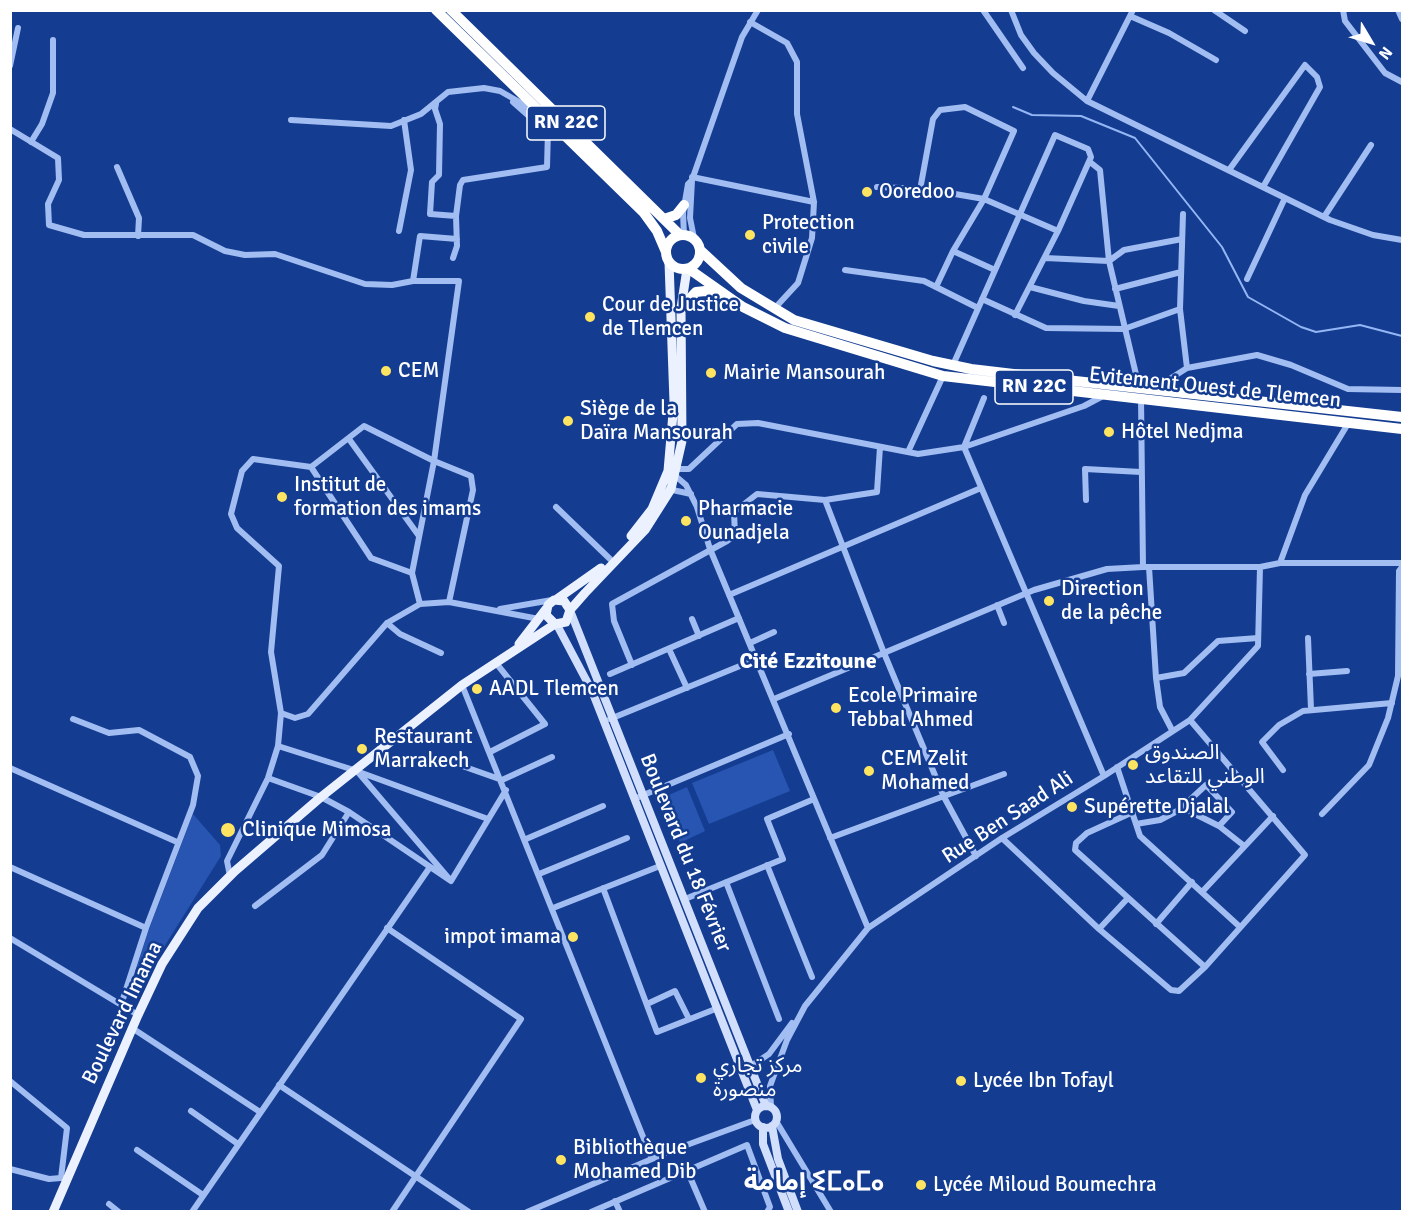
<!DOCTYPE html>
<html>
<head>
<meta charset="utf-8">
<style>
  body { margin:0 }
  #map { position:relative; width:1413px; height:1222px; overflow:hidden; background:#143d92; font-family:Signika,sans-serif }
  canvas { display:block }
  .frame { position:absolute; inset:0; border:12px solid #fff; pointer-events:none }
  .north { position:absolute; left:1341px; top:12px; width:60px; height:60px; -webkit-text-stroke:4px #143d92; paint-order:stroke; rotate:128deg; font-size:16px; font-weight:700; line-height:24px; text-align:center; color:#fff }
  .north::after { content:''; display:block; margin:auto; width:21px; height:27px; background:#fff; clip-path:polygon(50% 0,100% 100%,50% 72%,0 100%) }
</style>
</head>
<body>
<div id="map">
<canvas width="1413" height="1222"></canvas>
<div class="frame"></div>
<div class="north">N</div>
</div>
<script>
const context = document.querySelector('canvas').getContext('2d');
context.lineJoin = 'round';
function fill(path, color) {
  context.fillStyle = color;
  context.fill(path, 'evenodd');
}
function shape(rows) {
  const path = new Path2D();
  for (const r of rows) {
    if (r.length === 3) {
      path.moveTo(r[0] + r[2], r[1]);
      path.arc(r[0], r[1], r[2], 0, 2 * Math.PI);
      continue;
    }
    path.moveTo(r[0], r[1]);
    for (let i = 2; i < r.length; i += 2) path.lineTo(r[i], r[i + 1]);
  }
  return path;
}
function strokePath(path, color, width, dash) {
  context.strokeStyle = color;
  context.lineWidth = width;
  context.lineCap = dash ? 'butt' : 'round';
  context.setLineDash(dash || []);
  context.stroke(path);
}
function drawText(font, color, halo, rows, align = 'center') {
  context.font = font + ' Signika,"Noto Sans Arabic","Noto Sans Tifinagh",sans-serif';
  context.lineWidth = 5;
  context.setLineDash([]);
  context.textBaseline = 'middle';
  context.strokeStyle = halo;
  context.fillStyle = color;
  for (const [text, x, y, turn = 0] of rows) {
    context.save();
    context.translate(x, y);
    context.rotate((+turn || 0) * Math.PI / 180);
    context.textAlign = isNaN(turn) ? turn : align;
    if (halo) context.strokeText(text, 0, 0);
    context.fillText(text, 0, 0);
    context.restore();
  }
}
fill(shape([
  [773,750,790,791,709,824,692,783],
  [687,787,705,831,680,843,662,798],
  [193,814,220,845,221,856,132,998,129,997,131,986,148,932]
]), '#2755b1');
strokePath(shape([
  [1013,107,1032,115,1081,116,1135,138,1222,247,1248,297,1301,327,1316,332,1360,325,1402,336]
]), '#94b6f4', 2);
strokePath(shape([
  [983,10,1023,68],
  [1011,10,1021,35,1034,53,1053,73,1087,101,1330,220,1373,235,1402,240],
  [1214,10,1245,31],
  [1343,10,1345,21,1385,73,1402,82],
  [1398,10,1402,19],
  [1130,16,1169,33,1216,60],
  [750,22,787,43,797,62,797,114,814,202,812,238,798,283,774,309],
  [10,66,18,28],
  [1087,101,1133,10],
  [513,102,548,133],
  [436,104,435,109,440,124,439,175,432,182,430,214,456,216,460,185,463,180,547,167,548,130,551,125],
  [291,120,391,126,421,114,448,92,484,88,500,91,535,111],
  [10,129,58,158,59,180,48,204,49,225,84,235,193,235,225,251,245,255,275,254,365,284,392,285,413,281,459,281,434,461,412,573],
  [31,142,42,124,53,93,53,40],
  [1090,162,1100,170,1109,261,1139,387],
  [117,167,139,218,138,236],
  [1229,170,1305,65,1317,77,1320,87,1263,187],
  [692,177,814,202],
  [692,180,690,218,694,238],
  [877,187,926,189,984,199,1058,231],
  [920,190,933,119,940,110,965,107,1014,131,984,199,953,251,936,287],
  [1324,217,1371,145],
  [399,231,411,170,404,120],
  [684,235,683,213,688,184,692,180,742,37,758,10],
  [953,251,995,270],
  [453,258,457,246,456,216],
  [1045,258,1109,261,1124,250,1182,239],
  [845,270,924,281,978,308],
  [1247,279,1285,198],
  [413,281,420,236,457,239],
  [1030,287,1084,301,1119,306],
  [1115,289,1181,272],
  [982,299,1046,328,1124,329,1180,309],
  [953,365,1055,135,1088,149,1091,157,1058,231,1015,315],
  [1187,368,1257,355,1291,365,1348,389,1402,390],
  [1154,389,1187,368,1180,309,1183,214],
  [1103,396,1084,406,964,447,1104,776],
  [1141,398,1143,567],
  [349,439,419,536],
  [908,452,943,376],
  [311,467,364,426,434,461,471,476,473,490,449,602],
  [676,469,689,469,737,424,758,423,918,454,964,447,984,398],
  [672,473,686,485,697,507,710,549,868,928],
  [668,489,691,494],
  [825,500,877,492,880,447],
  [1086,500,1085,469,1141,472],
  [556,507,610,559],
  [1280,563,1305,495,1349,422],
  [1149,567,1156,678],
  [729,595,981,488],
  [420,604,412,573,371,558,311,467,253,459,242,471,231,514,237,528,279,566,271,652,281,713,295,718,308,714,387,623,420,604,449,602,539,619],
  [997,605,1004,623],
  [500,609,552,600],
  [692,619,699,636],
  [387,623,400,634,441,653],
  [1308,638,1311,709],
  [750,643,774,632],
  [669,649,687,688],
  [632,665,614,621,612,604,727,541,735,535,734,512,757,494,825,500,884,653,944,797,976,856],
  [610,674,739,618],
  [1309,674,1347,671],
  [462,685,652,1159],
  [774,699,1034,590,1107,569,1143,567,1260,567,1280,563,1402,563],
  [73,719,109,733,139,730,190,757,198,776,193,805,146,928,121,1005],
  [610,719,757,659],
  [1172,730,1160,707,1156,678,1184,673,1218,641,1258,638],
  [490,752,545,724,496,663],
  [451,762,502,780,552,757],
  [1117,767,1140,836,1240,927],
  [10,768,177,842],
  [1283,770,1262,742,1279,725,1303,711,1392,703],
  [359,772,488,819],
  [268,778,321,797,349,812,451,881,357,771,278,746],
  [634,799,789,734],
  [1179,810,1206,785,1232,812,1219,826],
  [1133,812,1087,833,1076,843,1075,850,1205,967],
  [1322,814,1369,765,1388,718,1398,676,1399,571,1402,567],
  [1136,824,1160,820,1179,810,1187,810,1219,826,1243,845],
  [830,838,1004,774],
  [1002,838,1099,929,1171,990,1179,991,1205,967,1305,855,1190,720],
  [526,839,603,806],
  [767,865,812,977],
  [10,867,146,928],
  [539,874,627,838],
  [230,876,227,861,268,778,278,746,281,713],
  [451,881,506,790],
  [726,882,779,1019],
  [603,888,657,1032,718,1008],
  [1202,892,1273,816],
  [685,899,783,859,767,819,814,799],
  [255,906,322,855,349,812],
  [553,908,660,866],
  [1156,924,1192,882],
  [387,928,521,1019,392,1212],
  [1099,929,1128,898],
  [10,938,138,1015],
  [647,1004,675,991,689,1019],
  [132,1028,260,1112],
  [751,1066,769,1054,792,1023],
  [10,1081,67,1128,61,1178,67,1178],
  [279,1085,469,1212],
  [771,1107,770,1086,787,1040,805,1006,868,928,1002,838,1104,776,1190,720,1258,646,1260,567],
  [191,1111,238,1144],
  [776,1121,831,1212],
  [137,1150,203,1195],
  [10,1169,49,1179,61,1178],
  [687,1170,705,1212],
  [615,1201,620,1212],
  [109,1204,119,1212],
  [192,1212,430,867],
  [527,1212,673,1150,755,1120],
  [591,1212,747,1145,770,1207,767,1212]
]), '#a2bdf1', 6);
strokePath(shape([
  [571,613,766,1106],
  [557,625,592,691,757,1110],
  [766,1117,11],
  [772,1126,778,1159,798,1212],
  [763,1127,763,1144,789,1212]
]), '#d1defc', 8);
strokePath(shape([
  [631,536,652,509,668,471,674,402,669,262],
  [557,599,601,568],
  [570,610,564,601,554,600,548,605,546,615,555,624,566,622,570,610,585,593,645,530,671,489,682,441,681,308,687,269],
  [519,644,546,609],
  [53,1212,138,1015,162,964,198,908,235,871,321,797,462,685,555,624]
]), '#ecf1ff', 9);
strokePath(shape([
  [436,10,644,213,657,231,666,252],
  [451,10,680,235],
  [664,219,676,215,684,205],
  [683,252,17],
  [700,250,741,288,794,320,933,361,971,369,1039,377,1402,417],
  [689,269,743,307,785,328,943,376,1402,429],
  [681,308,696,292,705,291,721,294]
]), '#fff', 10);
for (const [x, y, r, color] of [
  [867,192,6,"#ffe462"],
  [750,235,6,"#ffe462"],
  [590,317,6,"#ffe462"],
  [386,371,6,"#ffe462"],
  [711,373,6,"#ffe462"],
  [568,421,6,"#ffe462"],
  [1109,432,6,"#ffe462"],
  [282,497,6,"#ffe462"],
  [686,521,6,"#ffe462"],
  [1049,601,6,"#ffe462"],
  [477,689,6,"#ffe462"],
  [836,708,6,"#ffe462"],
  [362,749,6,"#ffe462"],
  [1133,765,6,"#ffe462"],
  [869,771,6,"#ffe462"],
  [1072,807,6,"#ffe462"],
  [228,830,8,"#ffe462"],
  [573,937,6,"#ffe462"],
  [701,1078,6,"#ffe462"],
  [961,1081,6,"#ffe462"],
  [561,1160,6,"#ffe462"],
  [921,1185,6,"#ffe462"]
]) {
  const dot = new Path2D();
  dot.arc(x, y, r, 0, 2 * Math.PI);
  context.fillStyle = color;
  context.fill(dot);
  strokePath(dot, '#143d92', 2);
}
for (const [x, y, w] of [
  [566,123,78],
  [1034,387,78]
]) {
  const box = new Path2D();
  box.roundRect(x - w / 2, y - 17, w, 34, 4.5);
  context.fillStyle = '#143d92';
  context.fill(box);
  strokePath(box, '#fff', 1.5);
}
drawText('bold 20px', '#fff', null, [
  ["RN 22C",566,123],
  ["RN 22C",1034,387]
]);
drawText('21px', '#fff', '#143d92', [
  ["Ooredoo",879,192],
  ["Protection",762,223],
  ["civile",762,247],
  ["Cour de Justice",602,305],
  ["de Tlemcen",602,329],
  ["CEM",398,371],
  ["Mairie Mansourah",723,373],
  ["Siège de la",580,409],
  ["Daïra Mansourah",580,433],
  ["Hôtel Nedjma",1121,432],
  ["Institut de",294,485],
  ["formation des imams",294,509],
  ["Pharmacie",698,509],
  ["Ounadjela",698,533],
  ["Direction",1061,589],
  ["de la pêche",1061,613],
  ["AADL Tlemcen",489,689],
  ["Ecole Primaire",848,696],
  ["Tebbal Ahmed",848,720],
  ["Restaurant",374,737],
  ["Marrakech",374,761],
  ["الصندوق",1145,753],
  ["الوطني للتقاعد",1145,777],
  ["CEM Zelit",881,759],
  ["Mohamed",881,783],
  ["Supérette Djalal",1084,807],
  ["Clinique Mimosa",242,830],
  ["impot imama",561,937,"right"],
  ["مركز تجاري",713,1066],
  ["منصورة",713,1090],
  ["Lycée Ibn Tofayl",973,1081],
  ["Bibliothèque",573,1148],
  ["Mohamed Dib",573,1172],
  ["Lycée Miloud Boumechra",933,1185]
], 'left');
drawText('21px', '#fff', '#143d92', [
  ["Evitement Ouest de Tlemcen",1215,388,6],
  ["Rue Ben Saad Ali",1008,818,-33],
  ["Boulevard du 18 Février",685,853,68],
  ["Boulevard Imama",123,1013,-64]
]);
drawText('bold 22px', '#fff', '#143d92', [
  ["Cité Ezzitoune",808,662]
]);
drawText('bold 27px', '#fff', '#143d92', [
  ["إمامة ⵉⵎⴰⵎⴰ",814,1183]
]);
</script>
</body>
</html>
